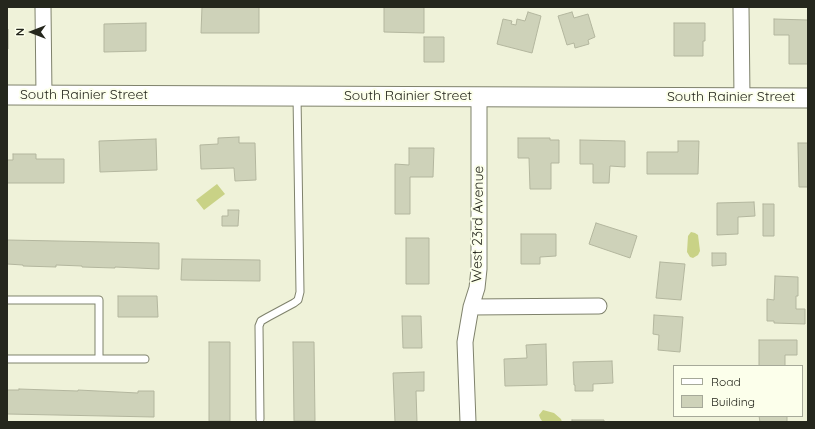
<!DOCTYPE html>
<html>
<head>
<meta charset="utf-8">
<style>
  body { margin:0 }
  #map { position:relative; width:815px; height:429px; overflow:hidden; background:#eff2d9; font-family:Quicksand,sans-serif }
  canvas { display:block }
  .frame { position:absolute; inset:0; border:8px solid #25271d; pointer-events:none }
  .legend { position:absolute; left:673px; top:365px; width:130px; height:52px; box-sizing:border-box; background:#fcffeb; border:1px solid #a6a999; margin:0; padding:5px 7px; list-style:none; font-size:12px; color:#25271d }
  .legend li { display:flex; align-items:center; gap:8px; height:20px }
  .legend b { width:20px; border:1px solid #a6a999 }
  .north { position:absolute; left:12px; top:12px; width:40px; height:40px; -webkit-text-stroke:3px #fcffeb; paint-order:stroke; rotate:270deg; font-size:11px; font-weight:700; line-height:16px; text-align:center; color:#25271d }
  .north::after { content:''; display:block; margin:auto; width:14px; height:18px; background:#25271d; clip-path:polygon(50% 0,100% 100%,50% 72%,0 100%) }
</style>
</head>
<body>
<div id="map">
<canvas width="815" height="429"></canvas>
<div class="frame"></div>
<ul class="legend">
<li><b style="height:5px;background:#fff"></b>Road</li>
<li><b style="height:11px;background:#ced2b9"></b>Building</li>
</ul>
<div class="north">N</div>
</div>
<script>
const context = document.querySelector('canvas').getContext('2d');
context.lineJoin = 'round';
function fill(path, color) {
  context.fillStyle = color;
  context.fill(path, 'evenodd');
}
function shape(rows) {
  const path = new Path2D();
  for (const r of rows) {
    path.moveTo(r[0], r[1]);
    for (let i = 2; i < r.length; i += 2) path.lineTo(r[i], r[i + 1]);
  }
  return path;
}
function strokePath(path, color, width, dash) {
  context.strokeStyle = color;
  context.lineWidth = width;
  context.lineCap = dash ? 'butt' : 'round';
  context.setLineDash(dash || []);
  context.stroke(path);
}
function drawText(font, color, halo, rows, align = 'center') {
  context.font = font + ' Quicksand,sans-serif';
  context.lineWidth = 4;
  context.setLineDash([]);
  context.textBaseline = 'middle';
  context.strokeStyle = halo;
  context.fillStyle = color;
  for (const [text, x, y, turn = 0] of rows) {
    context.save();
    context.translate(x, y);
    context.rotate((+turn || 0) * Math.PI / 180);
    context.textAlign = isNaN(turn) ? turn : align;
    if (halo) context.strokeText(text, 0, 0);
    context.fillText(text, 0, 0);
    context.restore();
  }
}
fill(shape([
  [217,184,225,194,204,210,196,200],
  [691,232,695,233,698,235,700,251,698,255,693,258,690,257,687,252,688,236],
  [543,410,554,413,561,419,562,422,542,421,540,418,539,415]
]), '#c9d286');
const building = shape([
  [202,7,259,7,259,33,201,33,202,7],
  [384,7,424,7,424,33,384,32,384,7],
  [528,12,541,16,532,53,497,44,503,19,512,21,511,24,516,25,517,19,525,21,528,12],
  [572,12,574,18,588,14,595,37,588,40,589,44,575,48,574,43,567,45,558,16,572,12],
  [774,19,808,20,808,64,789,64,789,35,774,35,774,19],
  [146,23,146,51,104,52,104,24,146,23],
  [674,23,705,23,705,41,703,41,703,56,674,56,674,23],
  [7,29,8,29,8,49,7,49,7,29],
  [424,37,444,37,444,62,424,62,424,37],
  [239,137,239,143,255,143,256,180,235,181,234,168,201,169,200,145,218,144,218,138,239,137],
  [518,138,550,138,550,140,559,140,559,163,551,163,551,189,530,189,529,158,518,158,518,138],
  [156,139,157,170,100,172,99,141,156,139],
  [580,140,625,141,625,167,610,166,609,183,593,183,593,164,580,164,580,140],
  [678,141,699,141,698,174,647,174,647,152,678,152,678,141],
  [798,143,808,143,808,187,799,187,798,143],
  [409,148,434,148,433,177,410,177,410,214,395,214,395,164,409,165,409,148],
  [13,154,36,154,36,159,64,159,64,183,7,183,7,160,13,160,13,154],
  [754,202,755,216,738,217,738,234,717,235,717,203,754,202],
  [763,204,774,204,774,236,763,236,763,204],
  [228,210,239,210,238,226,222,226,222,216,228,216,228,210],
  [596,223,637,236,630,258,589,244,596,223],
  [521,234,556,234,556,256,540,257,540,264,521,264,521,234],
  [406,238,429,238,429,284,406,284,406,238],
  [7,240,159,243,159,269,115,267,115,268,82,267,82,266,56,265,56,267,23,266,23,265,7,264,7,240],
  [712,253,726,253,726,265,712,266,712,253],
  [182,259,260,260,260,281,181,280,182,259],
  [660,262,685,264,681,300,656,298,660,262],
  [775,276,798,277,798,296,796,296,796,309,805,309,805,324,774,323,774,321,767,321,767,299,774,300,775,276],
  [118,296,157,296,158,317,118,317,118,296],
  [654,315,683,317,680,352,658,350,659,335,653,334,654,315],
  [402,316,421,316,422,348,403,348,402,316],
  [759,340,797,340,797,355,785,355,785,366,759,366,759,340],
  [209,342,230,342,230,421,209,421,209,342],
  [293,342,314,342,315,421,294,421,293,342],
  [546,344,547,385,505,386,504,359,527,358,526,345,546,344],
  [612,361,613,383,593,384,593,391,575,391,575,385,574,385,573,362,612,361],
  [424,372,424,391,416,391,417,422,395,422,393,373,424,372],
  [19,389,78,391,78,390,138,393,138,391,154,391,154,417,7,414,7,390,19,390,19,389],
  [759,416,787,416,787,422,760,422,759,416],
  [572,420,604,420,604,422,572,422,572,420]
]);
fill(building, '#ced2b9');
strokePath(building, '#b3b69e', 1);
const service = shape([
  [7,300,99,300,99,359],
  [7,359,145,359],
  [260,419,259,326,261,321,268,317,294,303,298,300,300,292,297,96]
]);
const minor = shape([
  [43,7,44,95],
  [741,7,742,97],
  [471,307,599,306],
  [468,422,465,342,471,307,477,288,479,269,479,96]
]);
const tertiary = shape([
  [7,95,808,98]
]);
strokePath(service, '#7f826c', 9);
strokePath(minor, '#7f826c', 17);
strokePath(tertiary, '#7f826c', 21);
strokePath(service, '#fff', 7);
strokePath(minor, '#fff', 15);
strokePath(tertiary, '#fff', 19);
drawText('14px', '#25271d', '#fcffeb', [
  ["South Rainier Street",84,95],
  ["South Rainier Street",408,96],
  ["South Rainier Street",731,97],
  ["West 23rd Avenue",478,224,-89]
]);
</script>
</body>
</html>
